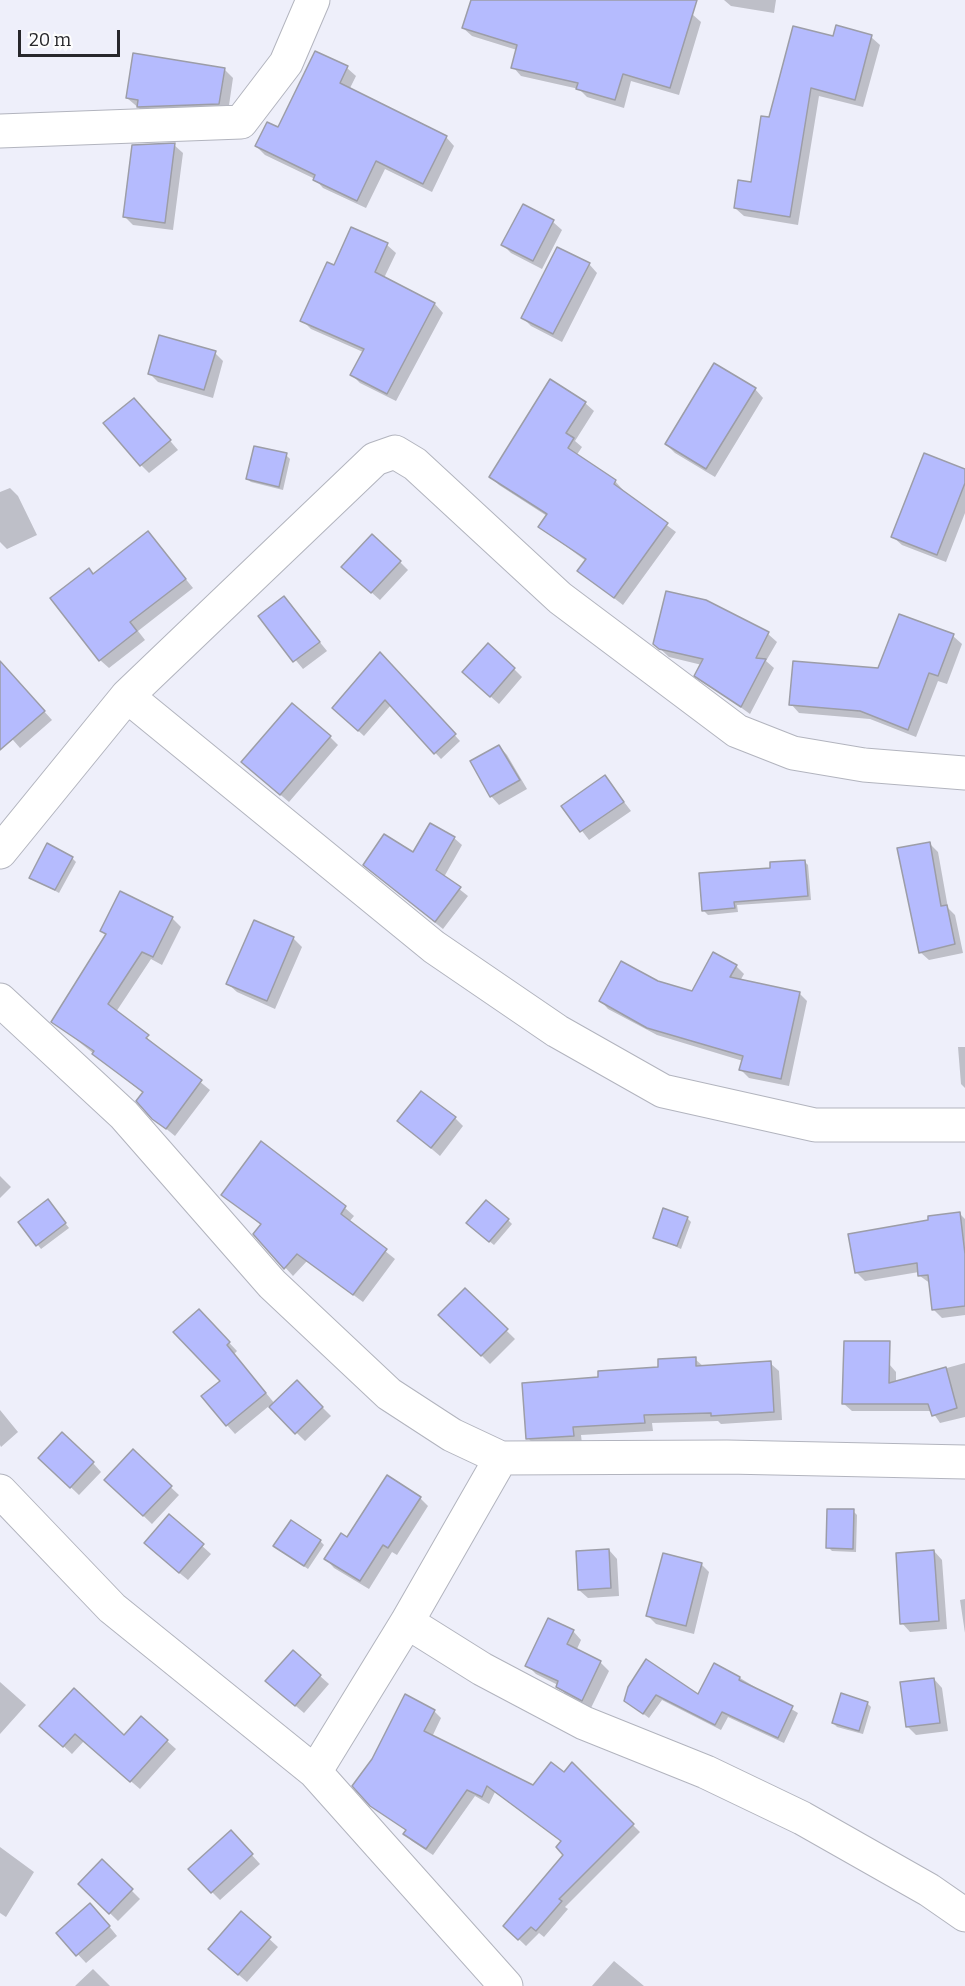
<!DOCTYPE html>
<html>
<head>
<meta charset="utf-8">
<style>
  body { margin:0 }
  #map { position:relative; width:965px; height:1986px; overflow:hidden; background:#eeeffa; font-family:Bitter,serif }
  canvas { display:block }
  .scale { position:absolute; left:18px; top:30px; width:102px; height:27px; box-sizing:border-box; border:3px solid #27272b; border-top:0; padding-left:8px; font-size:18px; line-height:21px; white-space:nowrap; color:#27272b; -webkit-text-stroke:4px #fdfdfd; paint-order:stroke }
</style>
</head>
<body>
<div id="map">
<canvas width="965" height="1986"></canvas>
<div class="scale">20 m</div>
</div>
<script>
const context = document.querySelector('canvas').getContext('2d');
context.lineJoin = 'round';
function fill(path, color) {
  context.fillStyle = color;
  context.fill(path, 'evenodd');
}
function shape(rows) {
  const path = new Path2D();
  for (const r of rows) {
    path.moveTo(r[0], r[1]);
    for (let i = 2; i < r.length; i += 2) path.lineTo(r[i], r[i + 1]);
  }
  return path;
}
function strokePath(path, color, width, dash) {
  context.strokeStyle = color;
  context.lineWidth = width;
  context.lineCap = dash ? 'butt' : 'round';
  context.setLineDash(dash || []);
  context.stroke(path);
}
fill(shape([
  [472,0,647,0,692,14,701,22,679,95,631,81,624,108,587,97,579,89,521,76,513,67,517,50,472,36,463,28],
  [724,0,776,0,774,13,731,6],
  [871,37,880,45,863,107,819,96,798,225,744,216,735,208,752,183,770,119,834,38],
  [135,55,225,70,233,78,228,112,147,115,127,98],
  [347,68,356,76,349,90,446,137,454,146,432,192,385,169,366,208,323,188,315,179,265,155,256,146],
  [174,145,183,153,173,230,133,225,125,217],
  [524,206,553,222,562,230,542,269,511,253,503,245],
  [352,229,387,245,396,253,384,278,435,304,443,313,396,401,360,383,351,374,363,352,311,329,302,320,334,267],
  [589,264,597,273,562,342,531,326,523,318],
  [215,353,223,361,213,398,158,382,150,374],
  [755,389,763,398,715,477,675,453,666,444],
  [585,403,594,411,575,441,582,447,576,456,615,481,623,490,622,492,676,532,623,605,579,571,586,561,540,527,547,516,499,485,491,477],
  [142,408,178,450,149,473,141,465],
  [286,455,290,459,283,490,251,482,247,479],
  [965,471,965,513,946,562,902,545,893,537],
  [10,488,18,496,37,535,7,549,0,542,0,492],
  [148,533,193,588,138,631,145,640,109,668,100,660,94,575],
  [400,562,408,570,380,600,352,575],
  [284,598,327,651,303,669,260,617],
  [768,634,777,642,766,661,774,668,750,714,696,675,702,665,669,657,655,644],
  [953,636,962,644,947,684,938,681,916,737,870,719,799,713,791,704,879,670],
  [386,660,460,741,441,759,391,705,364,736,340,714],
  [0,663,52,720,20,748,7,733,0,739],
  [514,669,522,677,499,704,472,680],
  [330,737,338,745,289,802,251,770],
  [499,746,507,755,527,789,499,805,491,796],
  [605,777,631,811,589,840,563,806],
  [454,838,462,845,444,877,468,896,443,929,373,873],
  [929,843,938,852,948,908,955,915,963,953,929,960,920,952],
  [72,858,76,862,59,893,31,877],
  [804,861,808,865,811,900,737,905,738,912,708,915,704,911,772,870],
  [172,918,181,927,162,965,151,959,116,1012,210,1090,175,1136,153,1118,144,1094,53,1021,107,936,102,931],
  [255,922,293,938,302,947,275,1009,237,992,228,984],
  [736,966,744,974,740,981,799,993,807,1001,789,1086,749,1078,741,1070,743,1061,657,1035,608,1009,601,1001,657,983,692,993],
  [958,1047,965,1047,965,1088,961,1084],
  [455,1118,463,1126,440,1156,399,1121],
  [262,1143,345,1208,354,1216,349,1222,395,1259,363,1302,307,1261,293,1276,255,1234,262,1226,223,1194],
  [0,1176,11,1187,0,1198],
  [51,1205,69,1228,41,1249,20,1222],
  [960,1214,965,1219,965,1315,942,1318,934,1310,931,1284,920,1276,919,1272,865,1281,856,1272],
  [687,1218,691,1222,681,1249,655,1237],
  [508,1220,512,1224,494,1245,472,1227],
  [465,1290,515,1339,490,1364,441,1315],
  [199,1311,237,1351,234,1354,275,1404,297,1382,331,1416,305,1441,269,1406,235,1434,227,1425,222,1381],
  [695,1359,704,1367,770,1363,779,1371,782,1420,721,1424,718,1421,652,1423,653,1431,581,1435,582,1444,536,1447,528,1438,660,1369],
  [965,1363,965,1417,940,1423,932,1411,852,1411,844,1404,889,1364,896,1372,896,1382],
  [0,1410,18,1432,1,1447,0,1445],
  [133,1452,179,1495,152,1524,106,1480],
  [40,1458,93,1463,101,1472,79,1495],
  [420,1498,428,1506,397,1555,392,1552,369,1589,334,1568,326,1559,347,1539],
  [853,1511,857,1515,856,1552,832,1551,828,1547],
  [169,1516,211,1554,188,1580,154,1552],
  [320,1541,324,1545,308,1569,279,1549],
  [609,1550,617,1559,619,1596,588,1598,579,1590],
  [934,1551,942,1560,947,1629,910,1632,902,1623],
  [701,1564,709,1572,694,1634,656,1624,648,1616],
  [965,1599,965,1633,960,1600],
  [573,1631,581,1640,576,1651,600,1662,609,1671,591,1708,566,1695,558,1685,536,1674,527,1665],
  [320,1676,329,1684,304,1713,276,1689],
  [740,1678,798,1713,784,1743,728,1717,721,1730,662,1700,649,1718,626,1701,629,1688,699,1696],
  [934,1679,942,1688,948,1731,916,1735,908,1727],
  [0,1682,26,1705,0,1734],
  [867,1703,871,1707,863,1734,837,1727,833,1723],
  [434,1711,441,1718,432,1737,533,1787,565,1774,572,1765,640,1832,565,1907,568,1909,544,1937,539,1933,526,1946,505,1926,565,1855,562,1842,495,1792,489,1804,475,1796,433,1855,412,1841,405,1834,407,1831,371,1804],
  [41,1725,167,1741,176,1749,140,1789,84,1741,72,1754],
  [239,1841,260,1864,220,1900,212,1892],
  [0,1847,34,1872,6,1917,0,1913],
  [102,1861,140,1899,118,1921,80,1884],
  [241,1913,278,1947,247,1982,218,1957],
  [99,1914,117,1936,86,1963,58,1933],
  [614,1961,644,1986,592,1986],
  [93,1969,110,1986,75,1986]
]), '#0003');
const building = shape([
  [471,0,697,0,670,88,623,74,615,100,576,89,578,83,511,68,517,45,462,28,471,0],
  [836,25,872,35,855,100,811,88,790,217,734,208,738,180,751,182,761,116,769,117,793,26,833,36,836,25],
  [315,51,348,66,340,83,447,136,423,184,376,161,357,201,313,180,315,175,255,146,267,122,278,127,315,51],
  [133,53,225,68,219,104,137,107,138,100,126,98,133,53],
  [175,143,165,223,123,217,132,145,175,143],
  [523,204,554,220,533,261,501,245,523,204],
  [351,227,388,243,375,272,435,303,387,394,350,375,364,349,300,321,327,262,334,265,351,227],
  [557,247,590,263,553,334,521,318,557,247],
  [159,335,216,351,204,390,148,374,159,335],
  [714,363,756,388,706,469,665,444,714,363],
  [550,379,586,402,566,433,574,438,568,448,616,480,614,484,668,523,614,598,577,571,586,559,538,527,547,514,489,477,550,379],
  [134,398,171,440,140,466,103,423,134,398],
  [254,446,287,453,279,487,246,479,254,446],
  [924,453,965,469,965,483,937,555,891,537,924,453],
  [148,531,186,579,130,622,137,631,99,661,50,598,89,568,93,574,148,531],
  [372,534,401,561,371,593,341,567,372,534],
  [666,591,706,600,769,632,756,658,766,659,741,707,694,676,703,659,659,649,653,644,666,591],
  [284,596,320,642,293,662,258,616,284,596],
  [899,614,954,634,938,676,929,673,908,730,860,711,789,705,793,661,878,668,899,614],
  [488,643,515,668,490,697,462,672,488,643],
  [380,652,456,734,434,754,385,700,358,731,332,708,380,652],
  [0,661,45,711,0,750,0,661],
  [292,703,331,736,280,795,241,762,292,703],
  [499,745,520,780,490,797,470,761,499,745],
  [605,775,624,802,580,832,561,806,605,775],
  [430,823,455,837,436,870,461,887,435,922,363,865,384,834,413,852,430,823],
  [930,842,941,906,947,905,955,944,919,953,897,848,930,842],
  [47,843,73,857,55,890,29,878,47,843],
  [805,860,808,896,734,902,735,908,702,911,699,873,770,868,770,862,805,860],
  [120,891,173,917,153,957,142,952,108,1004,149,1035,146,1038,202,1080,166,1129,152,1119,136,1101,143,1092,92,1054,94,1051,51,1022,106,934,100,931,120,891],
  [254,920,294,937,267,1001,226,984,254,920],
  [713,952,737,965,730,977,800,992,781,1079,739,1070,743,1056,647,1028,599,1001,621,961,658,981,692,991,713,952],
  [421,1091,456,1117,431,1148,397,1121,421,1091],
  [261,1141,346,1206,341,1214,387,1249,353,1295,297,1254,284,1269,253,1234,261,1224,221,1195,261,1141],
  [48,1199,66,1223,36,1246,18,1222,48,1199],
  [486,1200,509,1219,489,1242,466,1223,486,1200],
  [663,1208,688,1217,677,1246,653,1238,663,1208],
  [960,1212,965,1254,965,1306,932,1310,928,1275,918,1276,917,1263,855,1273,848,1234,928,1220,928,1216,960,1212],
  [465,1288,508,1329,481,1356,438,1315,465,1288],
  [199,1309,230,1342,227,1345,266,1393,226,1426,201,1396,220,1381,173,1332,199,1309],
  [844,1341,890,1341,889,1383,946,1367,957,1408,932,1416,928,1404,842,1404,844,1341],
  [696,1357,696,1366,771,1361,774,1412,711,1416,711,1413,644,1415,645,1423,573,1427,574,1436,526,1439,522,1383,598,1377,598,1371,658,1367,658,1359,696,1357],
  [297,1380,323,1407,295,1434,269,1407,297,1380],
  [62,1432,94,1462,70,1488,38,1458,62,1432],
  [133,1449,172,1486,143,1516,104,1480,133,1449],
  [387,1475,421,1497,388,1548,383,1545,360,1581,324,1559,341,1533,347,1537,387,1475],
  [827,1509,854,1509,853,1549,826,1548,827,1509],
  [169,1514,204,1544,179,1573,144,1543,169,1514],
  [291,1520,321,1540,304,1566,273,1546,291,1520],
  [609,1549,611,1588,578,1590,576,1551,609,1549],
  [934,1550,939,1621,900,1624,896,1553,934,1550],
  [663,1553,702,1563,686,1626,646,1616,663,1553],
  [548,1618,574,1630,567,1644,601,1661,582,1701,556,1687,558,1681,525,1666,548,1618],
  [293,1650,321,1675,295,1706,265,1681,293,1650],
  [646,1659,698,1694,714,1663,740,1677,739,1680,793,1706,778,1738,722,1712,715,1725,656,1695,643,1714,624,1701,628,1687,646,1659],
  [934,1678,940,1723,906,1727,900,1682,934,1678],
  [74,1688,124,1735,141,1716,168,1740,130,1782,75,1734,63,1747,39,1726,74,1688],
  [841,1693,868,1702,859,1731,832,1723,841,1693],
  [405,1694,435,1710,424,1731,533,1785,551,1762,564,1772,572,1762,634,1824,559,1899,562,1901,536,1931,531,1927,518,1940,503,1926,563,1855,556,1847,561,1841,487,1786,482,1797,467,1790,426,1849,403,1834,406,1830,370,1806,352,1786,372,1759,405,1694],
  [231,1830,253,1854,211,1893,188,1869,231,1830],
  [102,1859,133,1889,109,1914,78,1884,102,1859],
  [90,1903,110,1926,76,1956,56,1933,90,1903],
  [241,1911,271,1937,238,1975,208,1949,241,1911]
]);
fill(building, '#b5bbfe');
strokePath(building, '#9c9da7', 1.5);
const minor = shape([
  [0,131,241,122,286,63,313,0],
  [965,773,864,765,793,753,737,731,560,598,415,464,395,452,375,459,127,696,434,947,557,1031,663,1091,815,1125,965,1125],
  [0,852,127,696],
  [0,1000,124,1115,272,1284,389,1394,452,1435,501,1458,727,1457,965,1462],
  [0,1491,112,1608,315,1772,506,1986],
  [407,1622,482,1669,584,1723,706,1772,802,1818,929,1890,965,1915],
  [315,1772,407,1622,501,1458]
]);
strokePath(minor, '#b2b4be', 35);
strokePath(minor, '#fff', 33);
</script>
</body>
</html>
